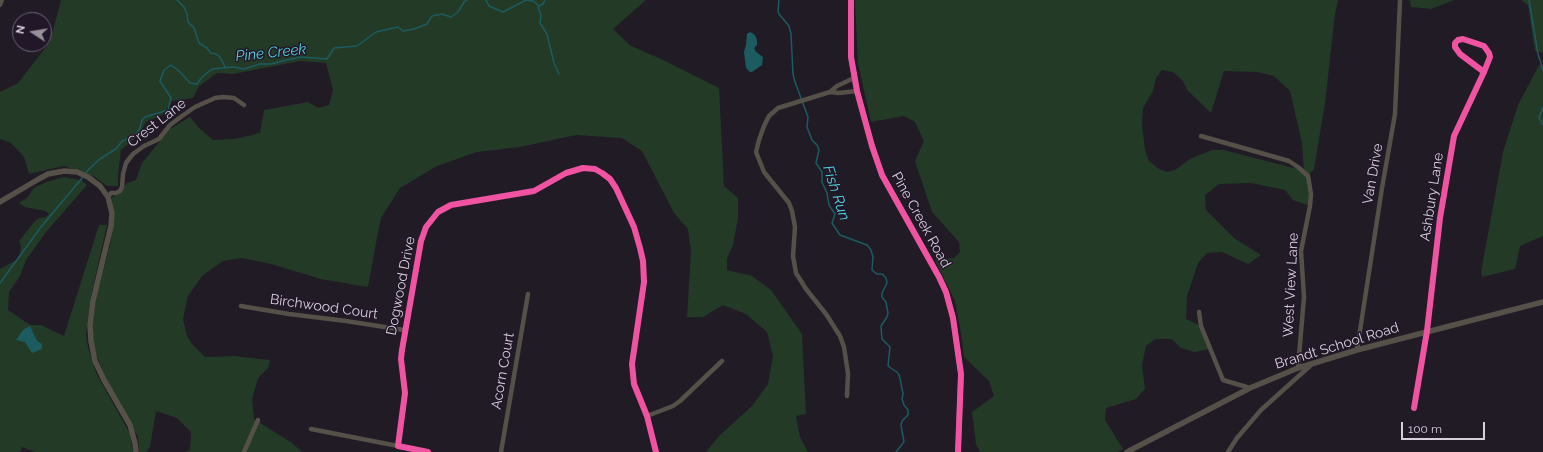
<!DOCTYPE html>
<html>
<head>
<meta charset="utf-8">
<style>
  body { margin:0 }
  #map { position:relative; width:1543px; height:452px; overflow:hidden; background:#211b25; font-family:Raleway,sans-serif }
  canvas { display:block }
  .north { position:absolute; left:12px; top:12px; width:40px; height:40px; box-sizing:border-box; background:#221729; border:1px solid #6a6171; border-radius:50%; rotate:282deg; font-size:11px; font-weight:700; line-height:16px; text-align:center; color:#d7d0dc }
  .north::after { content:''; display:block; margin:auto; width:14px; height:18px; background:#97919c; clip-path:polygon(50% 0,100% 100%,50% 72%,0 100%) }
  .scale { position:absolute; left:1401px; top:422px; width:84px; height:18px; box-sizing:border-box; border:2px solid #d7d0dc; border-top:0; padding-left:5px; font-size:12px; line-height:14px; white-space:nowrap; color:#d7d0dc; -webkit-text-stroke:3px #221729; paint-order:stroke }
</style>
</head>
<body>
<div id="map">
<canvas width="1543" height="452"></canvas>
<div class="north">N</div>
<div class="scale">100 m</div>
</div>
<script>
const context = document.querySelector('canvas').getContext('2d');
context.lineJoin = 'round';
function fill(path, color) {
  context.fillStyle = color;
  context.fill(path, 'evenodd');
}
function shape(rows) {
  const path = new Path2D();
  for (const r of rows) {
    path.moveTo(r[0], r[1]);
    for (let i = 2; i < r.length; i += 2) path.lineTo(r[i], r[i + 1]);
  }
  return path;
}
function strokePath(path, color, width, dash) {
  context.strokeStyle = color;
  context.lineWidth = width;
  context.lineCap = dash ? 'butt' : 'round';
  context.setLineDash(dash || []);
  context.stroke(path);
}
function drawText(font, color, halo, rows, align = 'center') {
  context.font = font + ' Raleway,sans-serif';
  context.lineWidth = 3;
  context.setLineDash([]);
  context.textBaseline = 'middle';
  context.strokeStyle = halo;
  context.fillStyle = color;
  for (const [text, x, y, turn = 0] of rows) {
    context.save();
    context.translate(x, y);
    context.rotate((+turn || 0) * Math.PI / 180);
    context.textAlign = isNaN(turn) ? turn : align;
    if (halo) context.strokeText(text, 0, 0);
    context.fillText(text, 0, 0);
    context.restore();
  }
}
fill(shape([
  [61,0,646,0,613,29,631,46,661,59,719,88,724,186,738,198,738,218,733,245,727,258,727,270,752,276,771,290,802,334,806,414,796,416,800,437,808,452,706,452,719,436,752,406,768,384,773,356,767,332,746,314,723,305,703,317,687,317,691,251,688,229,674,213,642,151,622,138,576,135,520,147,477,152,437,166,400,188,381,218,376,243,368,287,321,279,271,264,242,258,223,261,202,276,188,296,183,319,187,336,192,344,205,357,233,356,270,360,268,368,258,378,252,399,254,419,292,443,302,452,185,452,190,450,191,432,177,418,156,411,150,447,146,452,139,452,138,437,104,375,95,350,91,333,96,299,110,245,114,216,111,198,118,194,127,183,136,180,142,163,170,129,190,117,199,128,213,140,235,139,260,133,264,110,308,102,318,108,329,105,333,90,326,63,300,61,233,74,217,73,199,86,193,98,172,101,162,115,146,122,139,135,121,150,118,175,118,186,107,186,95,177,64,166,29,174,24,157,11,143,0,139,0,92,18,83,50,42],
  [855,0,1338,0,1335,14,1325,103,1314,169,1308,176,1310,206,1293,200,1285,190,1251,183,1219,184,1205,195,1206,210,1234,238,1261,255,1248,264,1222,252,1207,253,1198,263,1187,296,1186,319,1201,326,1210,349,1194,352,1181,348,1172,339,1155,339,1146,346,1142,365,1145,389,1136,399,1106,408,1105,420,1123,449,1117,452,980,452,976,444,972,412,994,396,989,381,964,357,962,339,955,301,935,260,954,258,960,252,959,242,932,212,915,161,924,141,915,122,904,116,871,122,858,63],
  [1162,70,1173,72,1183,81,1187,90,1211,113,1224,71,1257,72,1274,76,1290,91,1302,143,1304,172,1298,167,1293,168,1224,150,1212,150,1190,159,1175,170,1167,172,1159,169,1149,161,1145,150,1142,125,1143,108,1153,91,1156,78],
  [1410,0,1454,0,1431,9,1411,7],
  [1521,0,1543,0,1543,53,1535,51,1528,5],
  [1539,65,1543,66,1543,236,1520,246,1515,269,1482,277,1481,272,1503,152,1518,105],
  [64,177,81,180,87,185,46,232,26,260,20,276,9,292,8,310,30,325,41,325,64,336,99,225,107,225,91,296,86,335,88,347,96,373,130,434,133,452,35,452,22,447,20,452,0,452,0,269,16,260,20,254,21,246,19,241,34,222,39,218,46,217,49,214,45,211,25,207,19,203,27,198,34,188,46,182]
]), '#233a27');
fill(shape([
  [750,32,755,35,757,40,757,45,754,48,756,52,763,57,762,65,752,72,750,72,746,68,744,52,746,45,747,34],
  [30,326,37,341,42,344,42,349,32,353,25,342,16,340,23,330]
]), '#1c5c61');
strokePath(shape([
  [177,0,184,7,187,14,188,22,194,28,199,43,207,48,211,53,216,54,220,57,225,67],
  [486,0,489,6,503,12,526,0,533,1,539,6,543,4,545,0],
  [779,0,778,11,779,14,789,26,791,34,793,74,795,82,808,117,807,127,809,132,812,140,817,145,819,150,816,163,822,172,822,182,827,193,829,205,835,214,832,223,840,235,867,245,871,250,873,257,872,270,877,274,882,274,886,278,887,283,882,293,882,297,886,302,888,313,887,317,881,326,882,339,890,347,888,366,898,373,900,378,903,394,902,399,904,405,908,410,908,415,902,421,901,425,904,442,896,452],
  [1529,0,1538,54,1543,70],
  [539,6,538,8,541,15,540,23,547,34,554,63,559,74],
  [1543,107,1539,118,1543,125],
  [85,174,90,168,100,159,117,148,122,141,135,136,140,128,142,120,145,117,168,110,171,98,160,81,164,70,171,65,179,71,190,83,197,84,202,77,212,69,234,67,244,69,260,64,271,64,282,61,301,57,327,59,334,48,357,46,376,32,398,27,403,31,414,29,427,24,432,16,442,14,451,17,458,12,464,2,467,0],
  [0,283,41,227,83,177]
]), '#1c5c61', 1.5);
strokePath(shape([
  [0,5,2,0],
  [830,92,837,86,854,78],
  [1201,136,1289,161,1298,167,1308,176,1311,194,1310,206,1301,251,1304,297,1298,368],
  [108,197,111,193,116,193,120,191,122,187,123,174,126,163,133,154,144,146,159,139,170,125,182,116,195,107,215,98,223,97,234,98,244,105],
  [241,306,289,314,346,321,404,330],
  [1199,312,1201,326,1223,380,1250,388],
  [1357,350,1382,188,1395,114,1400,0],
  [847,396,848,374,844,347,840,336,826,314,806,289,796,273,793,256,795,227,792,211,789,203,764,172,756,152,759,140,764,126,769,116,778,108,830,92,839,93,857,91],
  [1414,408,1427,331,1440,218,1454,136,1484,72,1490,57,1489,53,1484,46,1463,39,1458,40,1455,43,1455,47,1460,54,1484,72],
  [647,416,673,406,680,401,722,361],
  [311,429,398,446],
  [244,452,258,420],
  [428,452,398,446,405,393,401,359,402,350,421,241,426,227,438,212,451,205,534,191,566,173,583,168,595,169,602,173,610,179,616,188,634,227,640,248,643,261,644,282,632,364,634,384,647,416,656,452],
  [501,452,528,294],
  [1228,452,1237,438,1261,410,1311,365]
]), '#555048', 4.5);
strokePath(shape([
  [851,0,851,57,857,91,872,146,882,175,939,277,946,292,953,318,961,374,958,452],
  [0,202,37,180,48,174,64,171,77,172,88,177,100,186,108,197,112,213,111,226,93,301,90,325,91,341,95,361,104,380,130,425,135,443,136,452],
  [1127,452,1250,388,1298,368,1357,350,1543,302]
]), '#555048', 5.5);
strokePath(shape([
  [851,0,851,57,857,91,872,146,882,175,939,277,946,292,953,318,961,374,958,452],
  [1414,408,1427,331,1440,218,1454,136,1484,72,1490,57,1489,53,1484,46,1463,39,1458,40,1455,43,1455,47,1460,54,1484,72],
  [428,452,398,446,405,393,401,359,402,350,421,241,426,227,438,212,451,205,534,191,566,173,583,168,595,169,602,173,610,179,616,188,634,227,640,248,643,261,644,282,632,364,634,384,647,416,656,452]
]), '#f153a3', 6);
drawText('14px', '#d7d0dc', '#221729', [
  ["Crest Lane",157,123,-38],
  ["Van Drive",1373,174,-80],
  ["Ashbury Lane",1432,197,-81],
  ["Pine Creek Road",921,220,61],
  ["West View Lane",1291,285,-87],
  ["Dogwood Drive",401,286,-79],
  ["Birchwood Court",324,307,8],
  ["Brandt School Road",1337,346,-17],
  ["Acorn Court",503,371,-80]
]);
drawText('italic 15px', '#4fd4de', '#221729', [
  ["Pine Creek",271,53,-6],
  ["Fish Run",836,193,72]
]);
</script>
</body>
</html>
